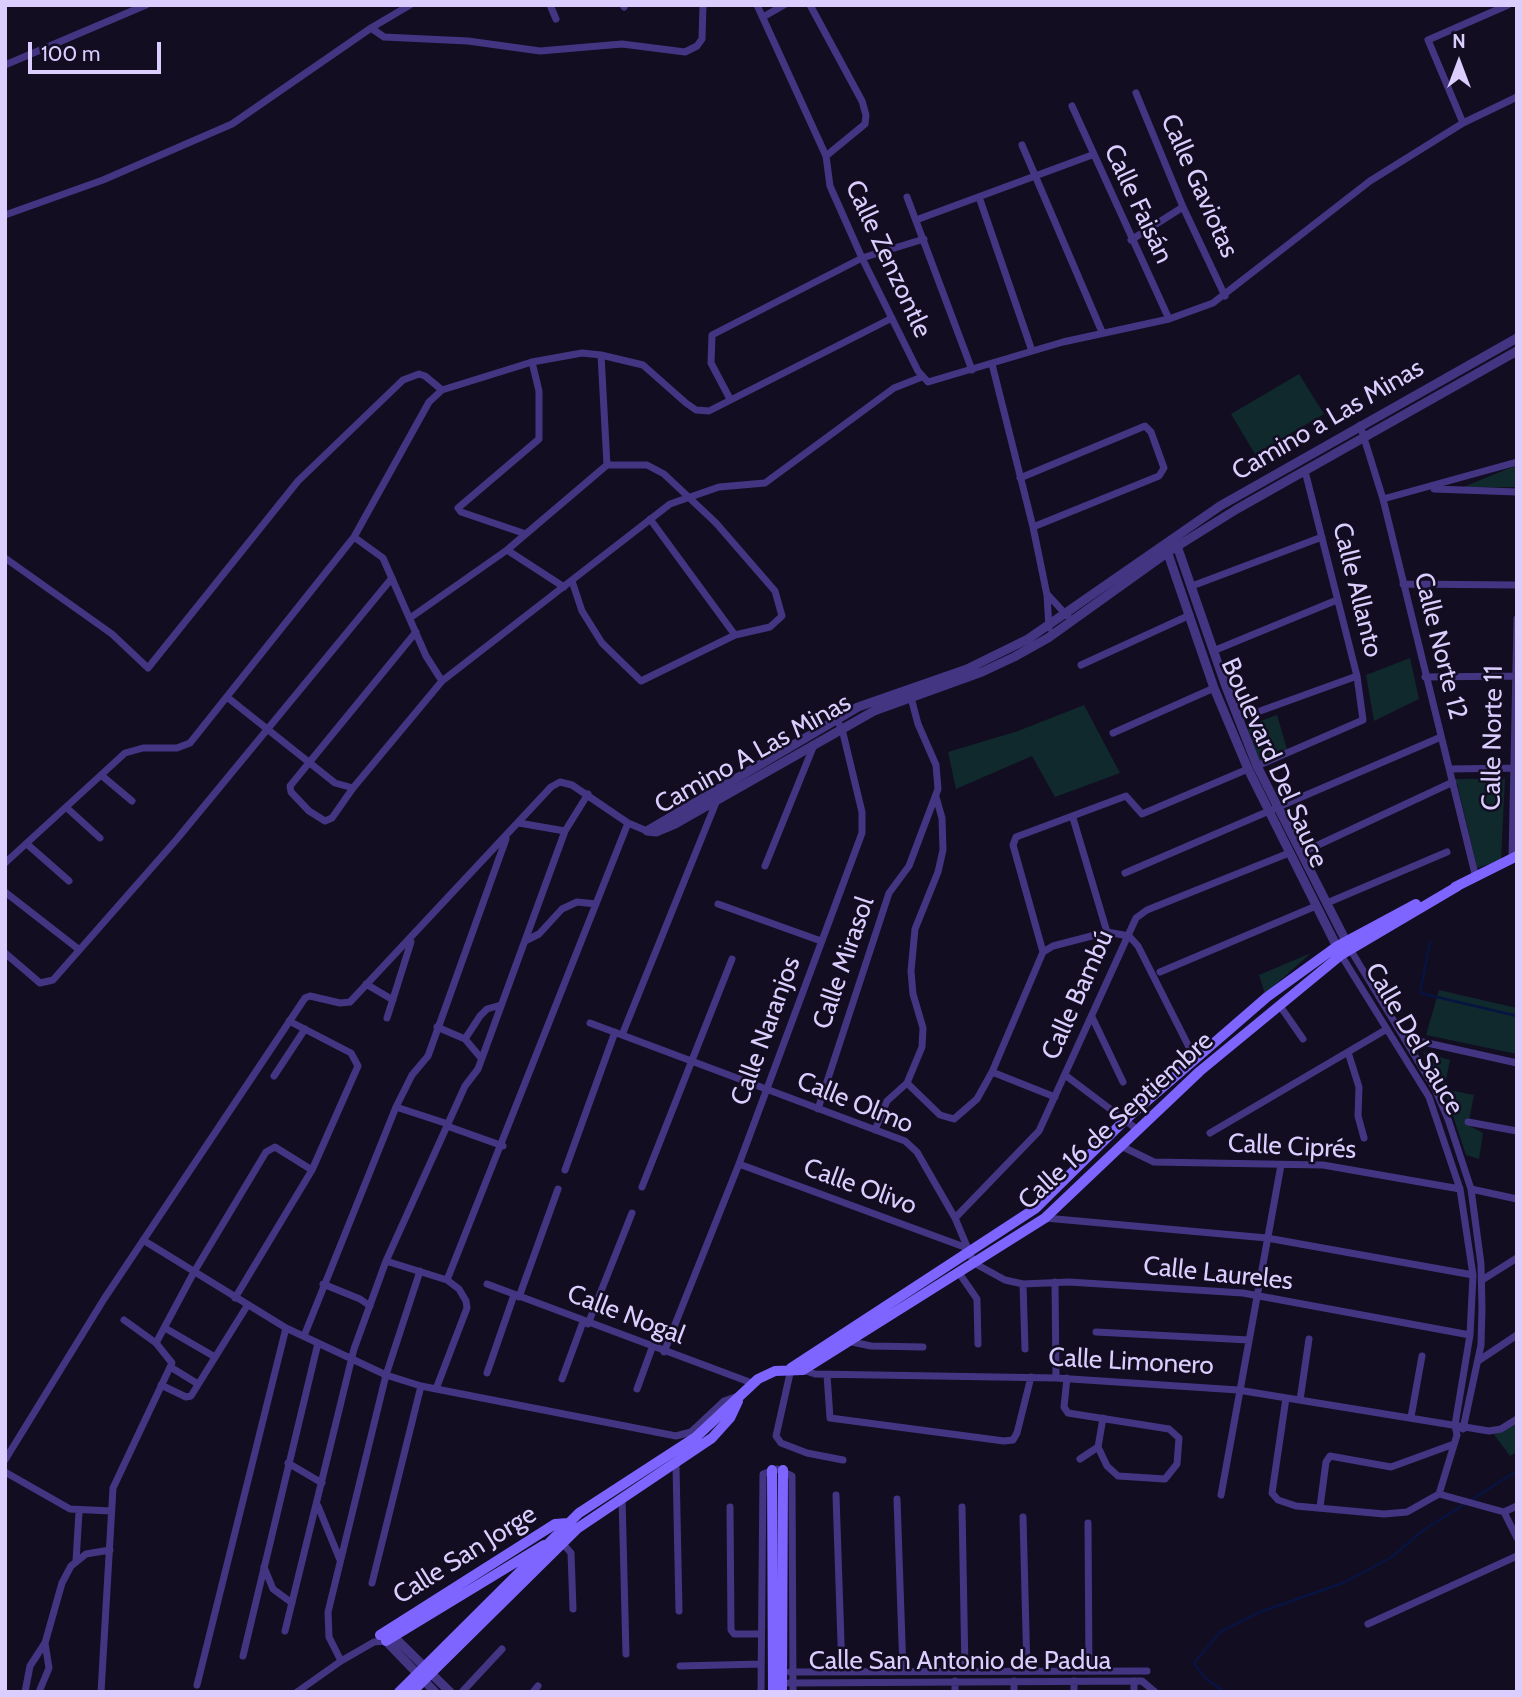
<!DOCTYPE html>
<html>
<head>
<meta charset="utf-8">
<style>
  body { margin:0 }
  #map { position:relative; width:1522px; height:1697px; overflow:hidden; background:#130d22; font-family:Cabin,sans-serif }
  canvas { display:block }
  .frame { position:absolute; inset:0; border:7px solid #dbceff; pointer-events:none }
  .north { position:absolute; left:1424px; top:28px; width:70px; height:70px; -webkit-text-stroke:5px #130d22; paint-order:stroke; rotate:0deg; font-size:19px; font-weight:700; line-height:28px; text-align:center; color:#dbceff }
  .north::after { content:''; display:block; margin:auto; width:24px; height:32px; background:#dbceff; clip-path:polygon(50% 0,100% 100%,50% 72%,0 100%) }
  .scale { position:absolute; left:28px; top:42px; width:133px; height:32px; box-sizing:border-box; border:4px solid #dbceff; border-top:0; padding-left:9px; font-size:21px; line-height:24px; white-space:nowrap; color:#dbceff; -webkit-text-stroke:5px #130d22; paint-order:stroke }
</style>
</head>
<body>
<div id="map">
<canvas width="1522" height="1697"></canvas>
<div class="frame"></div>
<div class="north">N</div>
<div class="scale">100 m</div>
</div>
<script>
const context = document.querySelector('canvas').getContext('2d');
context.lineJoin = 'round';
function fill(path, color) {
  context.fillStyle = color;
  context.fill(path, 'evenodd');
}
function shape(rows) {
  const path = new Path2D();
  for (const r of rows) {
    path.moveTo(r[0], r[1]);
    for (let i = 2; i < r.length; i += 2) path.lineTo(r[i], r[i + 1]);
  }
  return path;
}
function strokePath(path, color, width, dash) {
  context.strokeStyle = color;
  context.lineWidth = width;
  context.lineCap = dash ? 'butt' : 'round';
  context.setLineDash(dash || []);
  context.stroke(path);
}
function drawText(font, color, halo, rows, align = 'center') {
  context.font = font + ' Cabin,sans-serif';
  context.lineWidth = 5;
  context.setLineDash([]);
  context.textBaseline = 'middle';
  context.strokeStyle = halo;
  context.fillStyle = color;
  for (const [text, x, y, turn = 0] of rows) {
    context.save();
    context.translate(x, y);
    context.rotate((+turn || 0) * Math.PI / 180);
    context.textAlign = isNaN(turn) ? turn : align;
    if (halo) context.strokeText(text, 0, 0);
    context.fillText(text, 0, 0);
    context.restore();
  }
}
fill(shape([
  [1299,374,1324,414,1255,454,1231,414],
  [1517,465,1517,487,1461,488],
  [1410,658,1419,699,1374,721,1366,675],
  [1084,705,1120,773,1055,797,1032,756,956,789,948,752,1018,731],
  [1277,715,1287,749,1257,763,1247,726],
  [1456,779,1505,779,1501,860,1477,868],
  [1311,953,1265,994,1259,975],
  [1439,990,1517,1008,1517,1054,1426,1035],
  [1423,1052,1450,1060,1444,1089,1474,1095,1468,1125,1483,1133,1479,1159,1466,1155,1444,1089],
  [1517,1419,1517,1452,1510,1456,1493,1433]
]), '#0f292d');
strokePath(shape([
  [1430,942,1420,993,1517,1016],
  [1225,1692,1205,1678,1194,1663,1220,1632,1260,1612,1343,1583,1392,1557,1422,1531,1517,1471]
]), '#071441', 2.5);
strokePath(shape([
  [550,5,556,19],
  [623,5,624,7],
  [757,5,826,156,830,186,862,258,918,371,928,382,1063,342,1169,319,1213,303,1370,181,1463,123,1517,97],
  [810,5,862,101,866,115,865,124,826,156],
  [763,17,784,5],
  [371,28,384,37,468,41,540,51,622,44,685,52,697,46,702,39,703,5],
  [5,65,146,5],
  [1136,93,1183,207,1225,296],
  [1072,106,1169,319],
  [1463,123,1428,40,1508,5],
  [1022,145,1102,332],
  [907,197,972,370],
  [979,197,1032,351],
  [5,215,103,180,232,124,371,28,410,5],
  [916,220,1092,155],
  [1131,240,1183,207],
  [992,364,1033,527,1047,595,1049,628],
  [730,399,711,363,712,335,862,258,924,239],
  [1360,425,1383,499,1476,878],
  [1020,478,1145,426,1151,432,1164,468,1159,476,1033,527],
  [1434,489,1517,492],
  [1383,499,1517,462],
  [650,519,735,635],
  [526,534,461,512,458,508,539,439,539,391,532,362],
  [354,537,383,558,426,656,442,681],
  [507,550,564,587],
  [5,558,112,634,148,668,298,481,403,380,419,374,425,376,442,390],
  [572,581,582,611,602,643,641,681,735,635,770,627,782,616,775,591,716,523,664,474,647,465,607,465],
  [1403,584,1517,585],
  [1192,586,1322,537],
  [1048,595,1071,620],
  [410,618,507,550,607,465,601,355],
  [1213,651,1337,600],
  [1081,665,1190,615],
  [1425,677,1517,676],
  [227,697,335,783,353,788,442,681,670,504,719,487,765,483,894,388,922,377],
  [1238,719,1357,676],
  [1113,733,1214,688],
  [1257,766,1363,720,1357,676,1305,471],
  [1450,769,1516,768],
  [101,775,132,801],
  [353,788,332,818,325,821,309,811,291,792,290,786,416,632],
  [67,808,100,838],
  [1073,818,1107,932],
  [519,823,565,831],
  [27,844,69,881],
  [1301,853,1453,782],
  [1512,858,1517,619],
  [5,863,125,753,143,748,177,748,190,743,354,537,429,402,442,390,532,362,582,353,601,355,643,365,686,403,696,410,709,411,892,318],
  [765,866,814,745],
  [1125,873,1441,737],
  [5,892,77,948],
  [1327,903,1447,852],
  [718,904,821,941],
  [527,940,539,934,562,909,577,902,596,904],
  [1350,949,1435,1089,1448,1119,1471,1189,1481,1264,1482,1308,1481,1345,1463,1429],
  [1043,952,1053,946,1107,932,1129,936,1138,946,1195,1059],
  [5,953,40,983,53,980,177,839,392,578],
  [1160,972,1316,906],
  [366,984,393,1000],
  [1280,1006,1303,1039],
  [1092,1017,1123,1082],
  [387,1018,411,942],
  [590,1023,905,1141,917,1152,955,1218,974,1263,1005,1280,1023,1284,1069,1282,1243,1293,1470,1335],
  [437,1027,465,1039,480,1016,487,1009,501,1005],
  [622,1035,717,800],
  [1405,1038,1517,1063],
  [465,1039,481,1058],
  [1348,1052,1359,1087,1358,1116,1364,1138],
  [992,1072,1055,1097],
  [1065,1075,1138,1130],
  [274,1076,305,1029],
  [907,1083,940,1115,954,1119,977,1099,992,1072,1043,952,1013,845,1016,837,1126,796,1142,814,1248,769],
  [396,1107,448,1124],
  [818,1109,889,893,909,866,938,789,936,765,918,724,910,694],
  [1468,1122,1517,1131],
  [447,1126,503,1146],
  [875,1130,887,1101,907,1083,922,1047,923,1028,913,994,911,971,915,929,938,872,943,850,942,818,936,797],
  [1210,1133,1387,1029],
  [1123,1147,1154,1162,1323,1165,1460,1189],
  [739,1164,967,1248],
  [565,1170,615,1032],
  [642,1187,732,959],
  [1471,1189,1517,1199],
  [955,1218,1039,1131,1136,918,1147,910,1289,853],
  [1045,1218,1267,1238,1473,1275],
  [143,1240,286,1328,386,1375,421,1386,676,1436,691,1432,724,1401,738,1396],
  [386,1261,447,1280,459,1289,466,1301,467,1308,436,1389],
  [959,1273,977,1299,978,1344],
  [447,1280,628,823],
  [1482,1280,1517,1258],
  [1055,1282,1056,1378],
  [323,1284,360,1299,370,1306],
  [487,1284,752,1383],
  [1023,1284,1025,1349],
  [519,1297,558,1189],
  [235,1298,312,1170,358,1066,351,1053,289,1021],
  [588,1324,632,1213],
  [165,1328,215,1357],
  [1096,1332,1249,1340],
  [304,1336,396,1107,412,1075,428,1056,506,839],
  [852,1342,871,1346,923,1347],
  [156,1343,194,1272,266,1152,275,1147,312,1170],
  [664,1352,739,1164,862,833,862,812,842,729,836,719],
  [1478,1361,1517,1335],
  [172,1368,198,1384],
  [791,1369,776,1436,781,1443,807,1453,843,1460],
  [803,1370,815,1374,1056,1378,1238,1390,1489,1431,1501,1429,1517,1419],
  [487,1373,514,1295],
  [827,1375,830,1418,1004,1441,1013,1440,1017,1433,1031,1377],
  [1067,1378,1064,1407,1068,1413,1169,1429,1179,1438,1177,1464,1165,1479,1118,1476,1107,1466,1098,1447],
  [562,1379,583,1322],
  [161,1385,186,1397,191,1396,247,1306],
  [637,1389,652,1348],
  [1286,1398,1272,1493,1278,1500,1296,1506,1384,1514,1407,1512,1439,1494,1457,1435,1455,1425,1470,1335,1473,1275,1460,1189,1429,1097,1341,955],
  [1300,1400,1309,1339],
  [1411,1417,1422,1356],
  [1080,1459,1098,1447,1103,1418],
  [5,1460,104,1299,305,998,310,996,340,1003,350,1002,551,787,560,782,572,785,628,823,647,831],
  [288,1463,322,1483],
  [676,1465,679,1611],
  [5,1472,70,1509,111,1511],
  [1439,1494,1504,1512],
  [836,1495,842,1672],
  [1221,1495,1281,1165],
  [622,1498,626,1654],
  [897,1499,903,1671],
  [318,1506,340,1560],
  [1517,1506,1504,1512,1517,1538],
  [730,1507,731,1630,734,1634,761,1634],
  [962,1507,965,1671],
  [1320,1507,1326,1462,1330,1456,1391,1467,1454,1444],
  [1023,1517,1027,1671],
  [1088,1523,1089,1671],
  [558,1544,564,1545,571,1553,573,1609],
  [76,1561,79,1512],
  [264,1567,273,1589,292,1603],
  [372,1583,421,1386],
  [1368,1624,1517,1556],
  [285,1631,354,1349,386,1261,465,1086,478,1069,565,831,588,794],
  [243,1656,318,1343],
  [341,1661,329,1637,328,1612,386,1375,420,1271],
  [680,1666,761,1664],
  [790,1672,1147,1671],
  [955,1681,955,1692],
  [1014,1681,1014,1692],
  [1074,1681,1074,1692],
  [1134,1681,1134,1692],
  [789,1683,1142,1681,1155,1692],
  [197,1685,286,1328],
  [25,1692,30,1666,45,1643,62,1583,71,1566,86,1554,110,1550],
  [39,1692,49,1668,45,1643],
  [101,1692,113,1488,172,1363,156,1343,124,1320],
  [297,1692,341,1661,374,1642,386,1641],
  [462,1692,502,1649],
  [533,1692,538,1686],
  [761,1692,763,1474,777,1469,792,1476,793,1692]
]), '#443583', 7);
strokePath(shape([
  [1176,543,1225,684,1257,766,1349,947],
  [1166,548,1214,688,1248,769,1340,953],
  [647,831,858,707,967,669,1028,639,1220,506,1517,338],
  [647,831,656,832,675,824,874,711,982,672,1014,657,1048,638,1168,552,1237,509,1517,351],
  [389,1632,450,1692],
  [381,1636,435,1692]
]), '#443583', 9);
strokePath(shape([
  [1455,887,1517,856],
  [791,1368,1036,1208,1125,1120,1267,997,1336,947,1416,904],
  [772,1470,773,1692],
  [380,1635,555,1524,568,1523],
  [386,1641,544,1545],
  [399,1692,579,1513,696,1437,758,1379,775,1371,803,1370,1045,1218,1200,1071,1341,955,1458,886],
  [412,1692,578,1528,712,1438,730,1418,738,1401],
  [782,1692,783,1470]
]), '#7f65ff', 10);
drawText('26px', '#dbceff', '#130d22', [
  ["Calle Gaviotas",1199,186,66],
  ["Calle Faisán",1138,204,65],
  ["Calle Zenzontle",888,259,65],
  ["Camino a Las Minas",1328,420,-30],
  ["Calle Allanto",1357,590,76],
  ["Calle Norte 12",1440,646,76],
  ["Calle Norte 11",1493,738,-89],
  ["Camino A Las Minas",753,754,-29],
  ["Boulevard Del Sauce",1274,763,66],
  ["Calle Mirasol",844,963,-71],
  ["Calle Bambú",1078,995,-66],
  ["Calle Naranjos",766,1031,-70],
  ["Calle Del Sauce",1414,1039,60],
  ["Calle Olmo",855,1103,22],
  ["Calle 16 de Septiembre",1116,1121,-42],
  ["Calle Ciprés",1292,1147,3],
  ["Calle Olivo",860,1187,20],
  ["Calle Laureles",1218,1274,6],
  ["Calle Nogal",626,1315,21],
  ["Calle Limonero",1131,1362,3],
  ["Calle San Jorge",465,1555,-32],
  ["Calle San Antonio de Padua",960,1661]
]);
</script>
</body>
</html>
